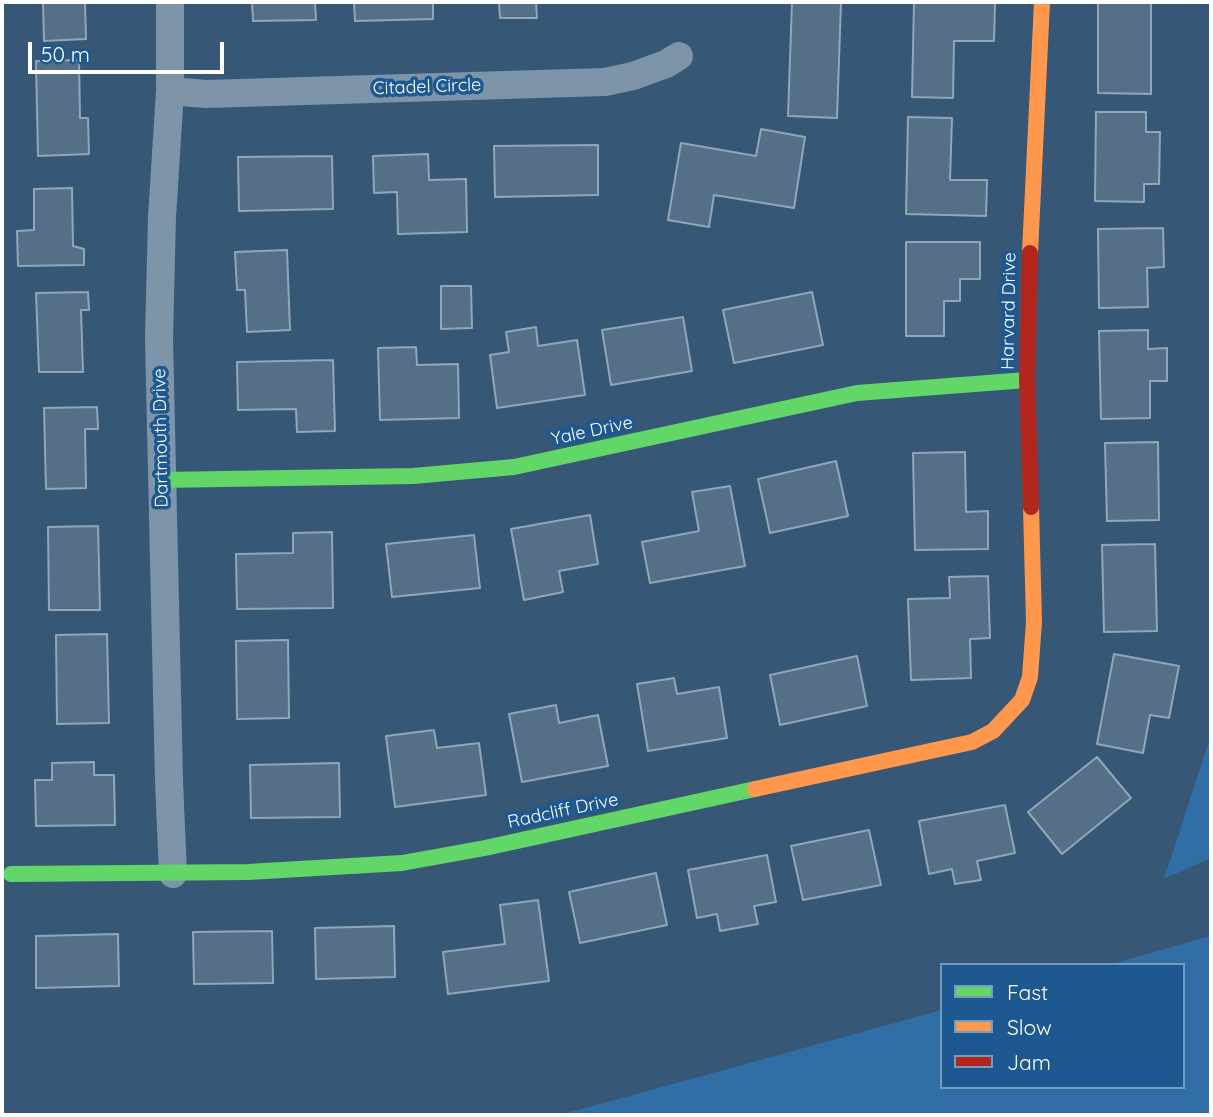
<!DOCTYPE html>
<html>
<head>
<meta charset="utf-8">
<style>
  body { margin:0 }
  #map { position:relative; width:1213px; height:1117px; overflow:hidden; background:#375776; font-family:Quicksand,sans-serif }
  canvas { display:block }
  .frame { position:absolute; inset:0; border:4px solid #fff; pointer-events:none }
  .legend { position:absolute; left:940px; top:963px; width:245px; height:126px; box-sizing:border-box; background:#1d5890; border:2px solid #779bbc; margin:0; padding:9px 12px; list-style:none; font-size:21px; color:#fff }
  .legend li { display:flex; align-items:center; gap:14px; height:35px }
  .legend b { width:35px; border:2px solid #779bbc }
  .scale { position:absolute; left:28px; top:42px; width:196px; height:32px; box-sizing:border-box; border:4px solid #fff; border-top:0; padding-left:9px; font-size:21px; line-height:24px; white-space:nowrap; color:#fff; -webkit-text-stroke:5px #1d5890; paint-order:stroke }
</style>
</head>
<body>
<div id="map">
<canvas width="1213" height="1117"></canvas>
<div class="frame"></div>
<ul class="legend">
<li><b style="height:9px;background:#63d668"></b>Fast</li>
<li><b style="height:9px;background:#ff974d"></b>Slow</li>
<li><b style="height:9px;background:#b3261e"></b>Jam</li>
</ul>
<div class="scale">50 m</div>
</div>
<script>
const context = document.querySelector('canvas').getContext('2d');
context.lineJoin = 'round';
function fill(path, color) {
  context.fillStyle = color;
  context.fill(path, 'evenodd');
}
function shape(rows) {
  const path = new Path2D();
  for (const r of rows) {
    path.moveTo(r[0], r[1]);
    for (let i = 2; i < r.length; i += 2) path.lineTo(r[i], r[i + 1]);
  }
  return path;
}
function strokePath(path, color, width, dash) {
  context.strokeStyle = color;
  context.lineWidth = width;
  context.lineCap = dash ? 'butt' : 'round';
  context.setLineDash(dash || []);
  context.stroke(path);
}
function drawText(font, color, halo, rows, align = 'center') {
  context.font = font + ' Quicksand,sans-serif';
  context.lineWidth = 7;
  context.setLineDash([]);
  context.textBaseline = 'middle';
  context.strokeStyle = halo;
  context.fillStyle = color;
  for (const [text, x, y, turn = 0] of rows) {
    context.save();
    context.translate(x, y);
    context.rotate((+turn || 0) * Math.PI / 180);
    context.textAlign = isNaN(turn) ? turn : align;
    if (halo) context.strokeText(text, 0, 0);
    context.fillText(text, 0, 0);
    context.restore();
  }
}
fill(shape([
  [1211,735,1211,858,1164,879],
  [1211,936,1211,1115,560,1115,942,1010,942,1087,1183,1087,1183,965,1108,965]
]), '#316ea6');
const building = shape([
  [43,2,85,2,86,39,44,41,43,2],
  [252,2,315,2,316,20,253,21,252,2],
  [354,2,433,2,433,19,355,21,354,2],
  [499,2,536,2,537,18,500,18,499,2],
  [792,2,841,2,837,118,788,116,792,2],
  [914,2,995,2,994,41,954,41,953,98,912,97,914,2],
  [1098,2,1151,2,1151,94,1098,93,1098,2],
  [79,60,80,118,88,118,89,154,38,156,36,61,79,60],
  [1096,112,1146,112,1146,132,1160,132,1159,184,1144,184,1144,202,1095,201,1096,112],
  [908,117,952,118,950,180,987,180,986,216,906,214,908,117],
  [761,129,805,137,794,208,714,195,709,227,668,220,681,143,756,156,761,129],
  [598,145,598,195,495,197,494,146,598,145],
  [428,154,429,180,466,179,467,232,398,234,397,192,374,193,373,156,428,154],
  [332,156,333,209,239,211,238,157,332,156],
  [72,188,73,246,84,249,84,265,18,266,17,231,34,230,34,189,72,188],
  [1163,228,1164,267,1147,268,1148,307,1099,308,1098,229,1163,228],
  [906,242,980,242,980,279,960,279,960,301,944,301,944,336,906,336,906,242],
  [287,250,290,330,247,332,245,290,237,290,235,252,287,250],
  [441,286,471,286,472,328,441,329,441,286],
  [88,292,89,310,81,310,83,372,39,372,36,293,88,292],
  [812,292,823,345,734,363,723,310,812,292],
  [683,317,692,371,611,385,602,330,683,317],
  [536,327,538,346,577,340,585,395,497,408,490,355,509,352,506,332,536,327],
  [1148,330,1148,349,1167,348,1167,381,1150,381,1150,418,1101,419,1099,331,1148,330],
  [416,347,417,365,458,364,459,418,380,420,378,348,416,347],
  [333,360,335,431,297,432,296,409,238,410,237,362,333,360],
  [97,407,98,429,85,429,86,488,46,489,44,408,97,407],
  [1158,442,1159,520,1107,521,1105,443,1158,442],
  [965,452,966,512,988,511,988,549,915,550,913,453,965,452],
  [836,461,848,516,770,533,758,479,836,461],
  [730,486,745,566,650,583,642,542,699,531,692,492,730,486],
  [590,515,598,564,559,571,563,592,524,600,511,529,590,515],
  [98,526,100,610,49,610,48,527,98,526],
  [332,532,333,608,237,609,236,554,293,553,293,533,332,532],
  [474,535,480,588,392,597,386,544,474,535],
  [1155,544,1157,631,1104,632,1102,545,1155,544],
  [988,576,990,638,970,639,971,678,911,680,908,599,950,598,949,577,988,576],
  [107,634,109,723,57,724,56,635,107,634],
  [288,640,289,718,237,719,236,641,288,640],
  [1114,654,1179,666,1169,718,1150,715,1143,753,1097,744,1114,654],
  [857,656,867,706,780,725,770,675,857,656],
  [674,678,677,694,719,687,727,738,648,751,637,684,674,678],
  [556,705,559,723,598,715,608,766,522,782,509,714,556,705],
  [434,730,437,748,479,743,486,795,395,807,386,736,434,730],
  [1097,757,1131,798,1062,854,1028,812,1097,757],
  [94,762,94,775,114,775,115,825,36,826,35,780,52,780,52,763,94,762],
  [339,763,340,817,251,818,250,765,339,763],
  [1005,805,1015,853,977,861,981,880,955,884,952,869,929,874,919,821,1005,805],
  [869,830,881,885,803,900,791,846,869,830],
  [767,855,776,902,754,906,758,924,720,931,717,914,697,918,688,870,767,855],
  [656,873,667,925,580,943,569,892,656,873],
  [538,900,549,981,448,994,443,952,505,944,500,905,538,900],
  [394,926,395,977,316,979,315,928,394,926],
  [272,931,273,983,194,984,193,932,272,931],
  [118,934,119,986,36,988,36,936,118,934]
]);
fill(building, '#556f87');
strokePath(building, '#93a6b7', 2);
strokePath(shape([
  [170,2,170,91,162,217,159,338,169,781,173,874],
  [170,91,206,94,605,82,633,76,666,64,679,56]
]), '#7e95a9', 28);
strokePath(shape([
  [161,480,413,476,514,467,857,393,1027,380],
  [11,874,248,872,402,863,485,848,755,789]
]), '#63d668', 16);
strokePath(shape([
  [1030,253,1042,2],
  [755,789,972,742,993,731,1022,700,1030,677,1034,622,1031,507]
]), '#ff974d', 16);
strokePath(shape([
  [1030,253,1027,380,1031,507]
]), '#b3261e', 16);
drawText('18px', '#fff', '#1d5890', [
  ["Citadel Circle",427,87,-2],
  ["Harvard Drive",1009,311,-89],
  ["Yale Drive",592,431,-12],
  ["Dartmouth Drive",161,438,-91],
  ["Radcliff Drive",563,811,-12]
]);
</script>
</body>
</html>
